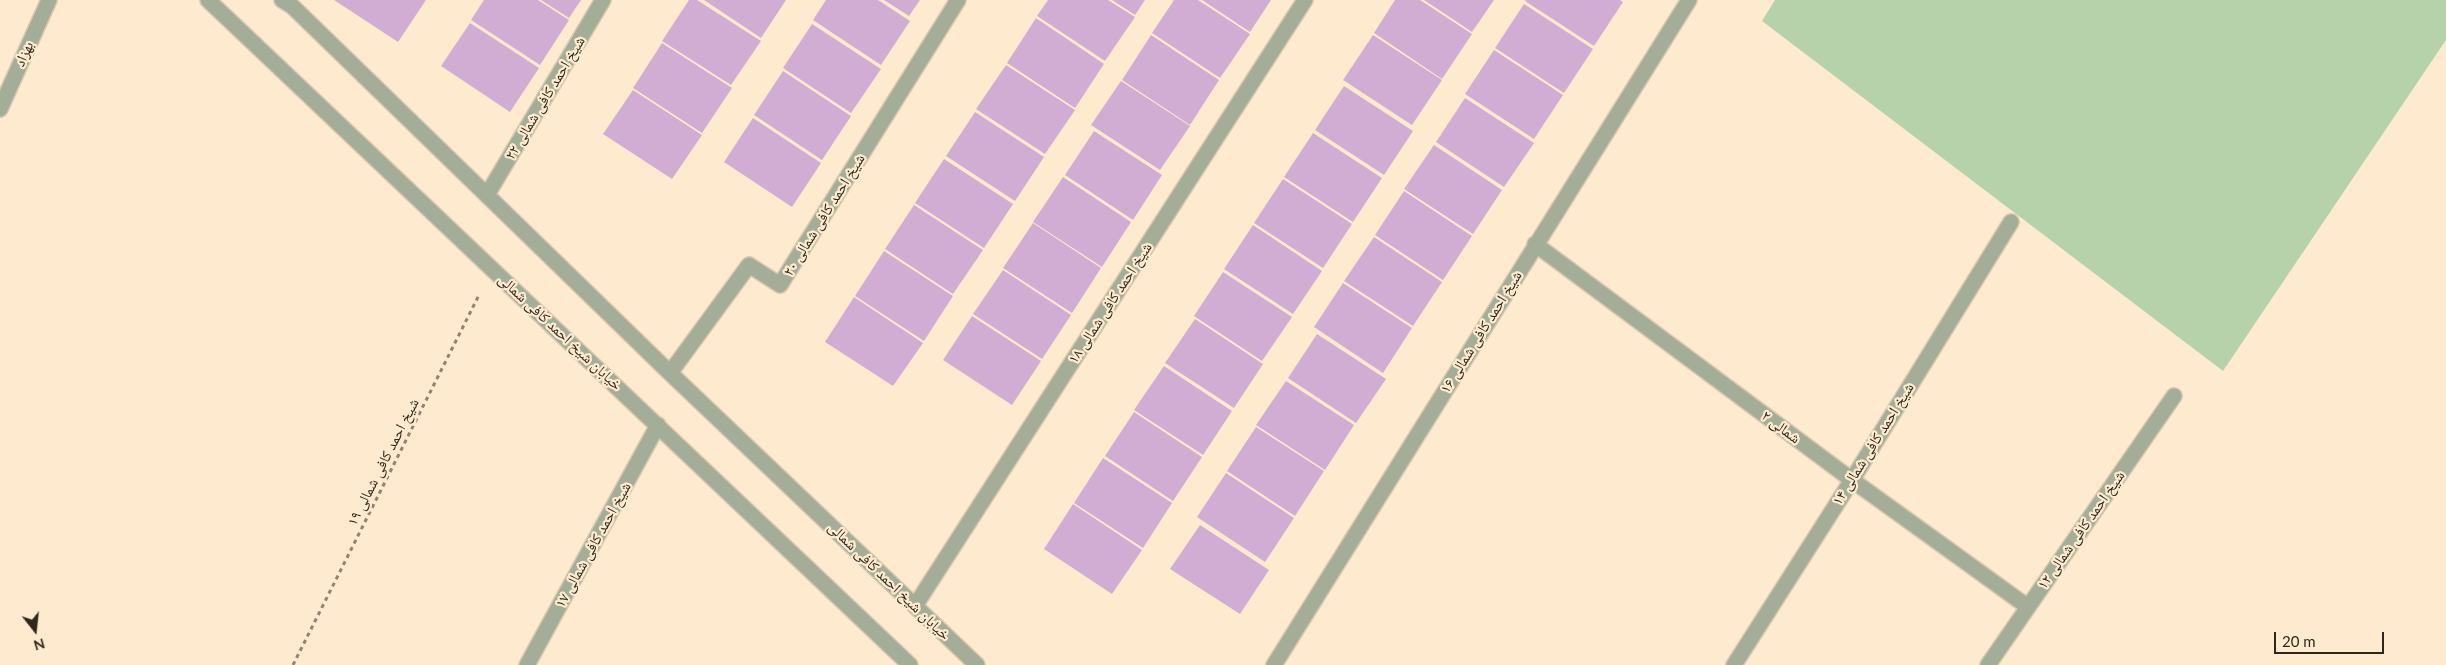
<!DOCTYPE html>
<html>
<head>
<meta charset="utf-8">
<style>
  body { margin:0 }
  #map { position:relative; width:2446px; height:665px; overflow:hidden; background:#feebcf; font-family:Lato,sans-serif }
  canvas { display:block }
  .north { position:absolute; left:10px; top:605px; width:50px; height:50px; -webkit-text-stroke:4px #feebcf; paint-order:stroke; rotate:164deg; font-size:14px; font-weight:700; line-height:20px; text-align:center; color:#2e271d }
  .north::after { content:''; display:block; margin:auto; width:18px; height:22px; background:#2e271d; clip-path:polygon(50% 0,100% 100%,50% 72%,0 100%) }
  .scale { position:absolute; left:2274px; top:632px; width:110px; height:22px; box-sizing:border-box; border:2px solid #2e271d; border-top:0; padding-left:6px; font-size:15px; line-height:18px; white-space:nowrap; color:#2e271d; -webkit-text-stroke:4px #feebcf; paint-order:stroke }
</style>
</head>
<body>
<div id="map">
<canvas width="2446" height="665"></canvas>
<div class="north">N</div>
<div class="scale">20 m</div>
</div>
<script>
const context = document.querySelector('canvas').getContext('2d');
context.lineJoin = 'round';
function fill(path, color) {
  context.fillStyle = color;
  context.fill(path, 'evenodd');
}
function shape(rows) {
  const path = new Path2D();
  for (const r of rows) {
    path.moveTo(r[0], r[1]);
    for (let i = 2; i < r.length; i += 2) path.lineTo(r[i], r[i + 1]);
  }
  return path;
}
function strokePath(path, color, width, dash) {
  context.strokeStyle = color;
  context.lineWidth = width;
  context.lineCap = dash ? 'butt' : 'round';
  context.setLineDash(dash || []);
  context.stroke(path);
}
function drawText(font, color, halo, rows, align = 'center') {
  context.font = font + ' Lato,"Noto Naskh Arabic",sans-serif';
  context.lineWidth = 4.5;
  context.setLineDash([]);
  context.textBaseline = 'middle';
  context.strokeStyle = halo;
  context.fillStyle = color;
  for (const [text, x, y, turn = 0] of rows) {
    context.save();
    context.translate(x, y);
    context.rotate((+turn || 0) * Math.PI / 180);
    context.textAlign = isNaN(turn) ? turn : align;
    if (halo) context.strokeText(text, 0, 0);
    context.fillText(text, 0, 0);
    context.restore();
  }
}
fill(shape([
  [1775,0,2446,0,2446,40,2223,371,1762,21]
]), '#b6d2ab');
fill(shape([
  [334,0,426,0,398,42],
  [484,0,538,0,569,20,540,65,471,20],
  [541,0,581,0,569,18],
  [689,0,697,0,761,41,731,85,662,41],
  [704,0,786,0,761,38],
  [826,0,878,0,910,21,881,65,813,20],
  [884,0,920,0,909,16],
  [1048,0,1108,0,1135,17,1105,61,1037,16],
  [1112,0,1145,0,1135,15],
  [1174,0,1198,0,1250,34,1220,78,1152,33],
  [1202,0,1271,0,1250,32],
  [1395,0,1420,0,1472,34,1442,79,1374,33],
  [1424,0,1494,0,1472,32],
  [1526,0,1620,0,1623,2,1594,46,1525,1],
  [1524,4,1593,49,1564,93,1495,48],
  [1036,18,1104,64,1075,108,1007,63],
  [470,23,539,68,510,112,441,66],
  [812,24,881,69,851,113,783,68],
  [1151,35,1219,80,1190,125,1122,80],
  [1373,35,1442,80,1412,125,1343,80],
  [662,43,732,88,702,133,633,88],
  [1494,50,1563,95,1534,139,1465,94],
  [1006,65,1075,110,1045,154,976,109],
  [783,71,851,116,822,160,754,115],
  [1121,81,1190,126,1160,170,1091,125],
  [1344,86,1413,131,1384,175,1315,130],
  [633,90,702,135,672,179,603,134],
  [1465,98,1534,143,1504,187,1436,142],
  [975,112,1044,157,1015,201,946,156],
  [753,118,821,163,792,207,724,162],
  [1094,131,1162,175,1133,220,1065,175],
  [1313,133,1382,178,1353,222,1284,177],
  [1434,145,1502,190,1473,234,1404,189],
  [944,159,1013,204,984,248,915,203],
  [1063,177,1131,222,1102,267,1033,222],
  [1283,179,1352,224,1323,268,1254,223],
  [1404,191,1472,236,1443,280,1375,235],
  [914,205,983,250,953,294,885,249],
  [1033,223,1101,268,1072,313,1003,268],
  [1253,225,1322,271,1293,314,1224,269],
  [1374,237,1442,282,1413,326,1344,281],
  [884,251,953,296,924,341,855,296],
  [1003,270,1071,315,1042,359,973,314],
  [1223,272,1292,317,1262,361,1194,316],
  [1343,283,1412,328,1383,373,1314,327],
  [854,297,923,343,893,386,825,342],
  [972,316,1041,361,1012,405,943,360],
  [1195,319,1263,364,1234,408,1165,363],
  [1317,334,1386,379,1356,423,1288,378],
  [1164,366,1232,411,1203,455,1134,410],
  [1286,381,1354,425,1325,470,1256,425],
  [1134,412,1202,457,1173,501,1105,456],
  [1256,427,1324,471,1295,516,1227,471],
  [1103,458,1172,503,1143,548,1074,503],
  [1226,473,1294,518,1265,562,1197,517],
  [1073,504,1142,550,1112,594,1044,549],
  [1200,525,1269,570,1240,614,1170,569]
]), '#d2add3');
const minor = shape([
  [208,0,910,665],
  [282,0,292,6,670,373,977,665],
  [0,109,49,0],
  [487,195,603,0],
  [1535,244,1852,480,2028,607],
  [670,373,749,265,780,285,958,0],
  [915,606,1305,0],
  [527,665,658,425],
  [1274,665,1689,0],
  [1734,665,1852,480,2011,222],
  [1988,665,2174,396]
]);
strokePath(minor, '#d9c8af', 18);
strokePath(shape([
  [293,665,479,295]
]), '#908371', 3, [4, 4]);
strokePath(minor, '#a4ad98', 15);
drawText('15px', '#2e271d', '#feebcf', [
  ["بهزاد",24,54,-66],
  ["شیخ احمد کافی شمالی ۲۲",545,98,-59],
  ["شیخ احمد کافی شمالی ۲۰",824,215,-58],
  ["شیخ احمد کافی شمالی ۱۸",1110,303,-57],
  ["خیابان شیخ احمد کافی شمالی",560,332,43],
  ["شیخ احمد کافی شمالی ۱۶",1481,332,-58],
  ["۲ شمالی",1781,427,37],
  ["شیخ احمد کافی شمالی ۱۴",1873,444,-58],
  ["شیخ احمد کافی شمالی ۱۹",383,462,-63],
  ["شیخ احمد کافی شمالی ۱۲",2081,530,-55],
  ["شیخ احمد کافی شمالی ۱۷",593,545,-61],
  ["خیابان شیخ احمد کافی شمالی",889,581,44]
]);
</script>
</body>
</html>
